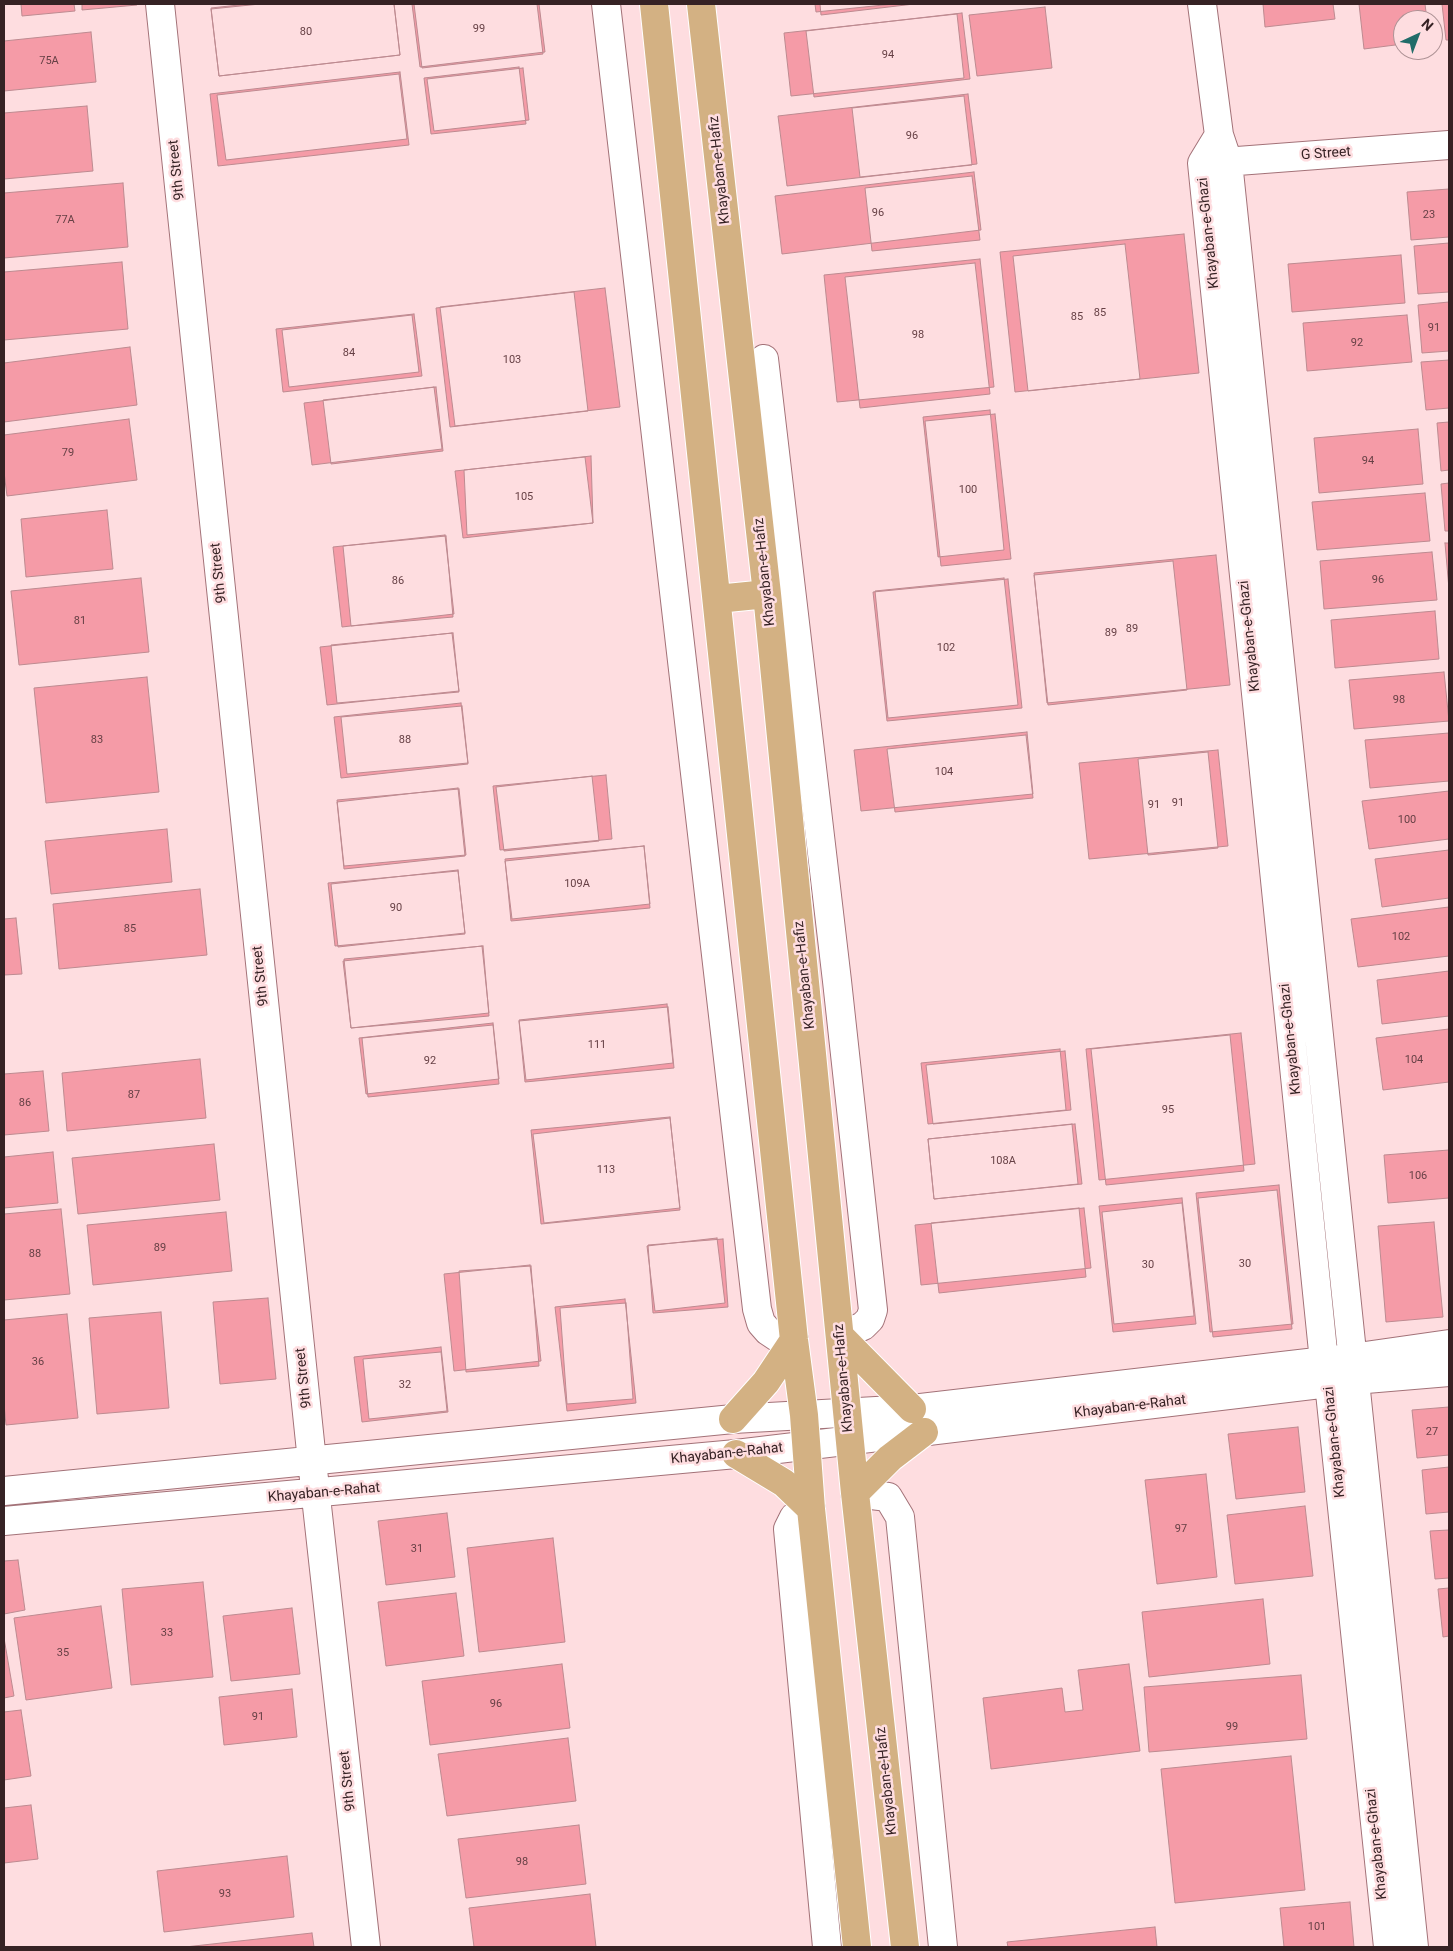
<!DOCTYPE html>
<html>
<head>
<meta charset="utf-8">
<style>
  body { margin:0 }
  #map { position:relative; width:1453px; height:1951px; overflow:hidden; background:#fedde0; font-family:Roboto,sans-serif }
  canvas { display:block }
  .frame { position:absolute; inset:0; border:5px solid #362224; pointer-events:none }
  .north { position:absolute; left:1393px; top:10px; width:50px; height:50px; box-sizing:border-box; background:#fedde0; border:1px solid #ae9295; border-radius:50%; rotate:43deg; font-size:14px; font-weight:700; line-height:20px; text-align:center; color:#362224 }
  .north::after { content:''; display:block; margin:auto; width:18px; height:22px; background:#216c69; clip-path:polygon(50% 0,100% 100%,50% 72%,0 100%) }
</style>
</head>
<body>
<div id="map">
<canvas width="1453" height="1951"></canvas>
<div class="frame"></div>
<div class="north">N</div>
</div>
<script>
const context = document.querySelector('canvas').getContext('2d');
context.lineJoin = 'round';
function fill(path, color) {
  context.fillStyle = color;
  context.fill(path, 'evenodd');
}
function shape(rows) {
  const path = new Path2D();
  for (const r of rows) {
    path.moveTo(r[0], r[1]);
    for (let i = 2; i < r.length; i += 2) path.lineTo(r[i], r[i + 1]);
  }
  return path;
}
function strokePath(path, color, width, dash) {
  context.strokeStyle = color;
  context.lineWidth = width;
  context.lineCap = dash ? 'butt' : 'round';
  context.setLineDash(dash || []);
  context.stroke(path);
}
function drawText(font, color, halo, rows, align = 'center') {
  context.font = font + ' Roboto,sans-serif';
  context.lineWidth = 5;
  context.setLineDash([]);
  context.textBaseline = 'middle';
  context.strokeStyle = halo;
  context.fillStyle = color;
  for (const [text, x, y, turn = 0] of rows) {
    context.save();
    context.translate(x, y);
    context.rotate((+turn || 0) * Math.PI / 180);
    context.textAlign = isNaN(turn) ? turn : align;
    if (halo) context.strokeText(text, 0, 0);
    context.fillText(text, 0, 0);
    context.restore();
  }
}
const building = shape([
  [21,4,74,4,75,11,22,16,21,4],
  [82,4,137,4,137,5,82,10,82,4],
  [248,4,394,4,400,55,219,76,211,8,248,4],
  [260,4,394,4,400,55,219,76,211,9,260,4],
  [412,4,539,4,545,52,420,67,412,4],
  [414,4,537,4,543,54,422,68,414,4],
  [815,4,893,4,816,12,815,4],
  [820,4,914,4,821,15,820,4],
  [1263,4,1333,4,1335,19,1265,27,1263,4],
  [1359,4,1425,4,1427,20,1403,20,1403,44,1364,49,1359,4],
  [1442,4,1449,4,1449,40,1446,40,1442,4],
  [1045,7,1052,68,977,76,969,15,1045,7],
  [962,13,970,79,814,97,806,31,962,13],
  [957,14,964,78,791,96,784,33,957,14],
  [91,32,96,82,4,91,4,41,91,32],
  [519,67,526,124,431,134,424,78,519,67],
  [523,68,529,120,434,131,427,79,523,68],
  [400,72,409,145,218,166,210,94,400,72],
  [399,74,407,139,226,160,217,95,399,74],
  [968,94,977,164,787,186,778,116,968,94],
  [964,96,972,165,860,177,852,108,964,96],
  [87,106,93,171,4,179,4,113,87,106],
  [974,172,981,230,782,254,775,196,974,172],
  [972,176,980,240,872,251,865,188,972,176],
  [123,183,128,247,4,258,4,193,123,183],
  [1449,189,1449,237,1411,240,1407,192,1449,189],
  [1184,234,1199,373,1015,392,1000,252,1184,234],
  [1449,243,1449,292,1418,294,1414,246,1449,243],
  [1125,244,1140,379,1028,391,1013,256,1125,244],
  [1401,255,1405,303,1292,312,1288,264,1401,255],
  [980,259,994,387,837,402,824,275,980,259],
  [122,262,128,329,4,340,4,272,122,262],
  [975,263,990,394,860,408,845,277,975,263],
  [605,288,620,407,455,426,440,307,605,288],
  [574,292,588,411,450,427,436,308,574,292],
  [1449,302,1449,351,1422,353,1418,305,1449,302],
  [414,314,422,376,283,392,276,329,414,314],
  [412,315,419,372,289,387,282,330,412,315],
  [1407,315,1412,362,1307,371,1303,323,1407,315],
  [130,347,137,405,4,422,4,363,130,347],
  [1449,360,1449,408,1426,410,1421,362,1449,360],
  [434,387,442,449,312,465,304,403,434,387],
  [436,387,443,451,331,464,323,400,436,387],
  [990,410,1004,550,938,557,923,417,990,410],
  [995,414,1011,559,941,566,925,421,995,414],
  [129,419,137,480,7,496,4,472,4,435,129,419],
  [1449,422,1449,470,1441,471,1437,423,1449,422],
  [1418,429,1423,484,1319,493,1314,438,1418,429],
  [591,456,593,523,467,535,464,470,591,456],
  [585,457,593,523,463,538,455,471,585,457],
  [1449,483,1449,531,1445,531,1441,484,1449,483],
  [1425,493,1430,541,1317,550,1312,502,1425,493],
  [107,510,113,569,26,577,21,519,107,510],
  [445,535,454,614,342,627,333,547,445,535],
  [446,536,453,617,351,626,343,546,446,536],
  [1445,543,1449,543,1449,589,1445,543],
  [1432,552,1437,600,1324,609,1320,561,1432,552],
  [1216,555,1230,685,1047,703,1034,573,1216,555],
  [1173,561,1187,690,1048,705,1034,575,1173,561],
  [141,578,149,652,19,665,11,591,141,578],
  [1004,578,1018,705,888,718,875,591,1004,578],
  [1008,579,1022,708,887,721,873,592,1008,579],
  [1435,611,1439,659,1335,668,1331,620,1435,611],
  [452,633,459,691,327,705,320,647,452,633],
  [453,633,459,692,337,703,331,645,453,633],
  [1444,672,1449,721,1354,729,1349,680,1444,672],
  [147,677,159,792,46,803,34,688,147,677],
  [461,703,468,764,341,778,334,717,461,703],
  [462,706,468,763,347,774,341,717,462,706],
  [1027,732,1033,794,861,811,854,750,1027,732],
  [1449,733,1449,781,1370,788,1365,740,1449,733],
  [1026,735,1033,798,895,812,887,749,1026,735],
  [1218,750,1228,846,1089,859,1079,763,1218,750],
  [1208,752,1218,848,1148,855,1138,759,1208,752],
  [606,775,612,839,500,850,493,786,606,775],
  [592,776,599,841,504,851,496,787,592,776],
  [458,788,465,856,344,869,337,802,458,788],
  [459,789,466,855,344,866,337,800,459,789],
  [1449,791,1449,839,1369,849,1362,801,1449,791],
  [167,829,172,882,51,894,45,841,167,829],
  [644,846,650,908,511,921,505,859,644,846],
  [644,846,650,904,512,919,505,861,644,846],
  [1449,850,1449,898,1382,907,1375,859,1449,850],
  [458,870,465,933,338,947,331,884,458,870],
  [458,871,465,934,335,946,328,883,458,871],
  [200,889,207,955,59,969,53,904,200,889],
  [1449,907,1449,956,1358,967,1351,919,1449,907],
  [16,918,22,974,4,975,4,919,16,918],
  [482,946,489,1013,351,1028,343,961,482,946],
  [483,946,489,1016,351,1028,344,959,483,946],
  [1449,971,1449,1016,1382,1024,1377,980,1449,971],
  [667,1004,673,1063,526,1080,519,1020,667,1004],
  [668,1007,674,1068,525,1082,519,1021,668,1007],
  [493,1023,499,1079,366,1094,359,1038,493,1023],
  [493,1025,499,1084,368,1097,362,1038,493,1025],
  [1449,1029,1449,1082,1383,1090,1376,1038,1449,1029],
  [1241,1033,1255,1164,1099,1180,1086,1049,1241,1033],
  [1230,1035,1244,1171,1106,1185,1091,1049,1230,1035],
  [1060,1049,1066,1110,928,1124,921,1063,1060,1049],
  [1065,1051,1071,1110,933,1124,926,1065,1065,1051],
  [200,1059,206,1118,67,1131,62,1073,200,1059],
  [43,1071,49,1131,4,1135,4,1074,43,1071],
  [670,1117,680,1210,541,1224,531,1130,670,1117],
  [670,1118,680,1208,544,1223,533,1134,670,1118],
  [1072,1124,1078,1184,934,1199,928,1139,1072,1124],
  [1075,1124,1082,1184,934,1199,928,1139,1075,1124],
  [214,1144,220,1200,78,1214,72,1158,214,1144],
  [1449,1150,1449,1198,1388,1203,1384,1155,1449,1150],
  [53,1152,58,1203,4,1208,4,1157,53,1152],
  [1279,1185,1293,1324,1210,1332,1196,1193,1279,1185],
  [1277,1190,1292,1329,1213,1337,1198,1198,1277,1190],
  [1182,1198,1196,1324,1113,1332,1099,1206,1182,1198],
  [1182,1203,1194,1316,1114,1324,1102,1212,1182,1203],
  [1079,1208,1086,1277,939,1293,931,1223,1079,1208],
  [1084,1208,1091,1268,921,1285,915,1225,1084,1208],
  [61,1209,70,1294,4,1300,4,1214,61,1209],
  [226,1212,232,1271,93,1285,87,1225,226,1212],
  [1434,1222,1443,1317,1386,1322,1378,1226,1434,1222],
  [717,1238,725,1303,655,1311,647,1246,717,1238],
  [723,1239,728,1307,653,1313,648,1245,723,1239],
  [530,1265,541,1361,454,1371,444,1274,530,1265],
  [531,1266,539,1366,466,1372,459,1271,531,1266],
  [268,1298,276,1379,220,1384,213,1302,268,1298],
  [625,1299,636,1403,567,1411,555,1307,625,1299],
  [626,1303,633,1399,567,1404,560,1308,626,1303],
  [161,1312,169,1408,97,1414,89,1318,161,1312],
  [67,1314,78,1418,6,1425,4,1404,4,1320,67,1314],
  [441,1347,448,1412,362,1422,354,1357,441,1347],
  [441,1352,447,1411,369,1419,363,1359,441,1352],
  [1449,1407,1449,1455,1417,1458,1412,1410,1449,1407],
  [1298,1427,1305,1492,1236,1499,1228,1434,1298,1427],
  [1449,1467,1449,1512,1426,1514,1422,1470,1449,1467],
  [1206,1474,1217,1577,1157,1584,1145,1480,1206,1474],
  [1305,1506,1313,1576,1235,1584,1227,1515,1305,1506],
  [447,1513,455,1577,386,1585,378,1521,447,1513],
  [1449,1530,1449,1578,1435,1579,1430,1531,1449,1530],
  [553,1538,565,1642,479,1652,467,1548,553,1538],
  [18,1560,25,1610,4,1614,4,1561,18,1560],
  [203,1582,213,1677,131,1685,122,1589,203,1582],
  [1449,1588,1449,1636,1443,1637,1438,1589,1449,1588],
  [456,1593,464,1656,386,1666,378,1602,456,1593],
  [1263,1599,1270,1664,1149,1677,1142,1612,1263,1599],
  [101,1606,112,1688,26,1700,14,1618,101,1606],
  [292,1608,300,1674,231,1681,223,1616,292,1608],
  [4,1638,14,1696,4,1698,4,1638],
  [562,1664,570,1728,430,1745,422,1681,562,1664],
  [1129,1664,1140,1751,991,1769,983,1698,1062,1688,1065,1712,1083,1710,1078,1670,1129,1664],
  [1301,1675,1307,1739,1149,1752,1144,1687,1301,1675],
  [292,1689,297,1737,224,1745,219,1697,292,1689],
  [21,1710,31,1776,4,1780,4,1712,21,1710],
  [568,1738,576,1801,447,1816,438,1754,568,1738],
  [1291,1756,1305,1890,1175,1903,1161,1769,1291,1756],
  [31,1805,38,1859,4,1863,4,1808,31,1805],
  [579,1825,586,1884,466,1898,458,1839,579,1825],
  [287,1856,294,1917,164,1932,157,1871,287,1856],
  [590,1894,596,1947,474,1947,469,1908,590,1894],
  [1350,1902,1354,1947,1284,1947,1280,1908,1350,1902],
  [1155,1927,1157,1947,1008,1947,1007,1942,1155,1927],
  [312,1933,314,1947,185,1947,312,1933]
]);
fill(building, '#f59ba7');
strokePath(building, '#bd8a90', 1);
const minor = shape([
  [160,4,312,1461,366,1947],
  [606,4,757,1309,761,1323,768,1331,777,1337,794,1340],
  [1202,4,1219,135,1228,162,1414,1947],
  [1219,135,1202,163,1324,1361,1329,1383,1388,1947],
  [1211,163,1449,145],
  [764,359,837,981,873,1310,870,1319,863,1326,840,1336],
  [4,1491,733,1419,912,1409,1351,1358,1449,1344],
  [855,1493,888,1497,900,1517,943,1947],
  [811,1509,794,1517,788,1529,827,1947],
  [4,1521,736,1454,1354,1380,1449,1372]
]);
const major = shape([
  [654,4,794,1340,804,1415,811,1509,857,1947],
  [701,4,767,594,855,1493,905,1947],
  [717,599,767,594],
  [840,1336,912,1409],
  [733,1419,766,1382,794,1340],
  [736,1454,784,1483,811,1509],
  [855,1493,890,1458,924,1432]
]);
strokePath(minor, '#a37278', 30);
strokePath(major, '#fff', 30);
strokePath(minor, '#fff', 28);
strokePath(major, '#d3b183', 28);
drawText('11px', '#664045', null, [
  ["99",479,29],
  ["80",306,32],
  ["94",888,55],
  ["75A",49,61],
  ["96",912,136],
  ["96",878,213],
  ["23",1429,215],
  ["77A",65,220],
  ["85",1100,313],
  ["85",1077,317],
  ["91",1434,328],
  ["98",918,335],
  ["92",1357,343],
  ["84",349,353],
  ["103",512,360],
  ["79",68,453],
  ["94",1368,461],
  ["100",968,490],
  ["105",524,497],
  ["96",1378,580],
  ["86",398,581],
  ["81",80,621],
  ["89",1132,629],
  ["89",1111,633],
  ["102",946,648],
  ["98",1399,700],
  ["83",97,740],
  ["88",405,740],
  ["104",944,772],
  ["91",1178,803],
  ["91",1154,805],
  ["100",1407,820],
  ["109A",577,884],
  ["90",396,908],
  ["85",130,929],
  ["102",1401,937],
  ["111",597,1045],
  ["104",1414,1060],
  ["92",430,1061],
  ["87",134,1095],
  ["86",25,1103],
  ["95",1168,1110],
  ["108A",1003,1161],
  ["113",606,1170],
  ["106",1418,1176],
  ["89",160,1248],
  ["88",35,1254],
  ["30",1245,1264],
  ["30",1148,1265],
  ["36",38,1362],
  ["32",405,1385],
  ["27",1432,1432],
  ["97",1181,1529],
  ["31",417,1549],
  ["33",167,1633],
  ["35",63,1653],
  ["96",496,1704],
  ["91",258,1717],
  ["99",1232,1727],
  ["98",522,1862],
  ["93",225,1894],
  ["101",1317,1927]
]);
drawText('14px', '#362224', '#fedde0', [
  ["G Street",1326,154,-4],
  ["9th Street",177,170,-96],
  ["Khayaban-e-Hafiz",720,170,-96],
  ["Khayaban-e-Ghazi",1209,233,-96],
  ["Khayaban-e-Hafiz",765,572,-96],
  ["9th Street",219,573,-96],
  ["Khayaban-e-Ghazi",1250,636,-96],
  ["Khayaban-e-Hafiz",805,975,-96],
  ["9th Street",261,976,-96],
  ["Khayaban-e-Ghazi",1291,1039,-96],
  ["9th Street",304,1378,-96],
  ["Khayaban-e-Hafiz",844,1378,-95],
  ["Khayaban-e-Rahat",1130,1407,-7],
  ["Khayaban-e-Ghazi",1335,1442,-96],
  ["Khayaban-e-Rahat",727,1454,-6],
  ["Khayaban-e-Rahat",324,1493,-5],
  ["9th Street",348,1781,-96],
  ["Khayaban-e-Hafiz",887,1781,-96],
  ["Khayaban-e-Ghazi",1377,1844,-96]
]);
</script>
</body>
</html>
